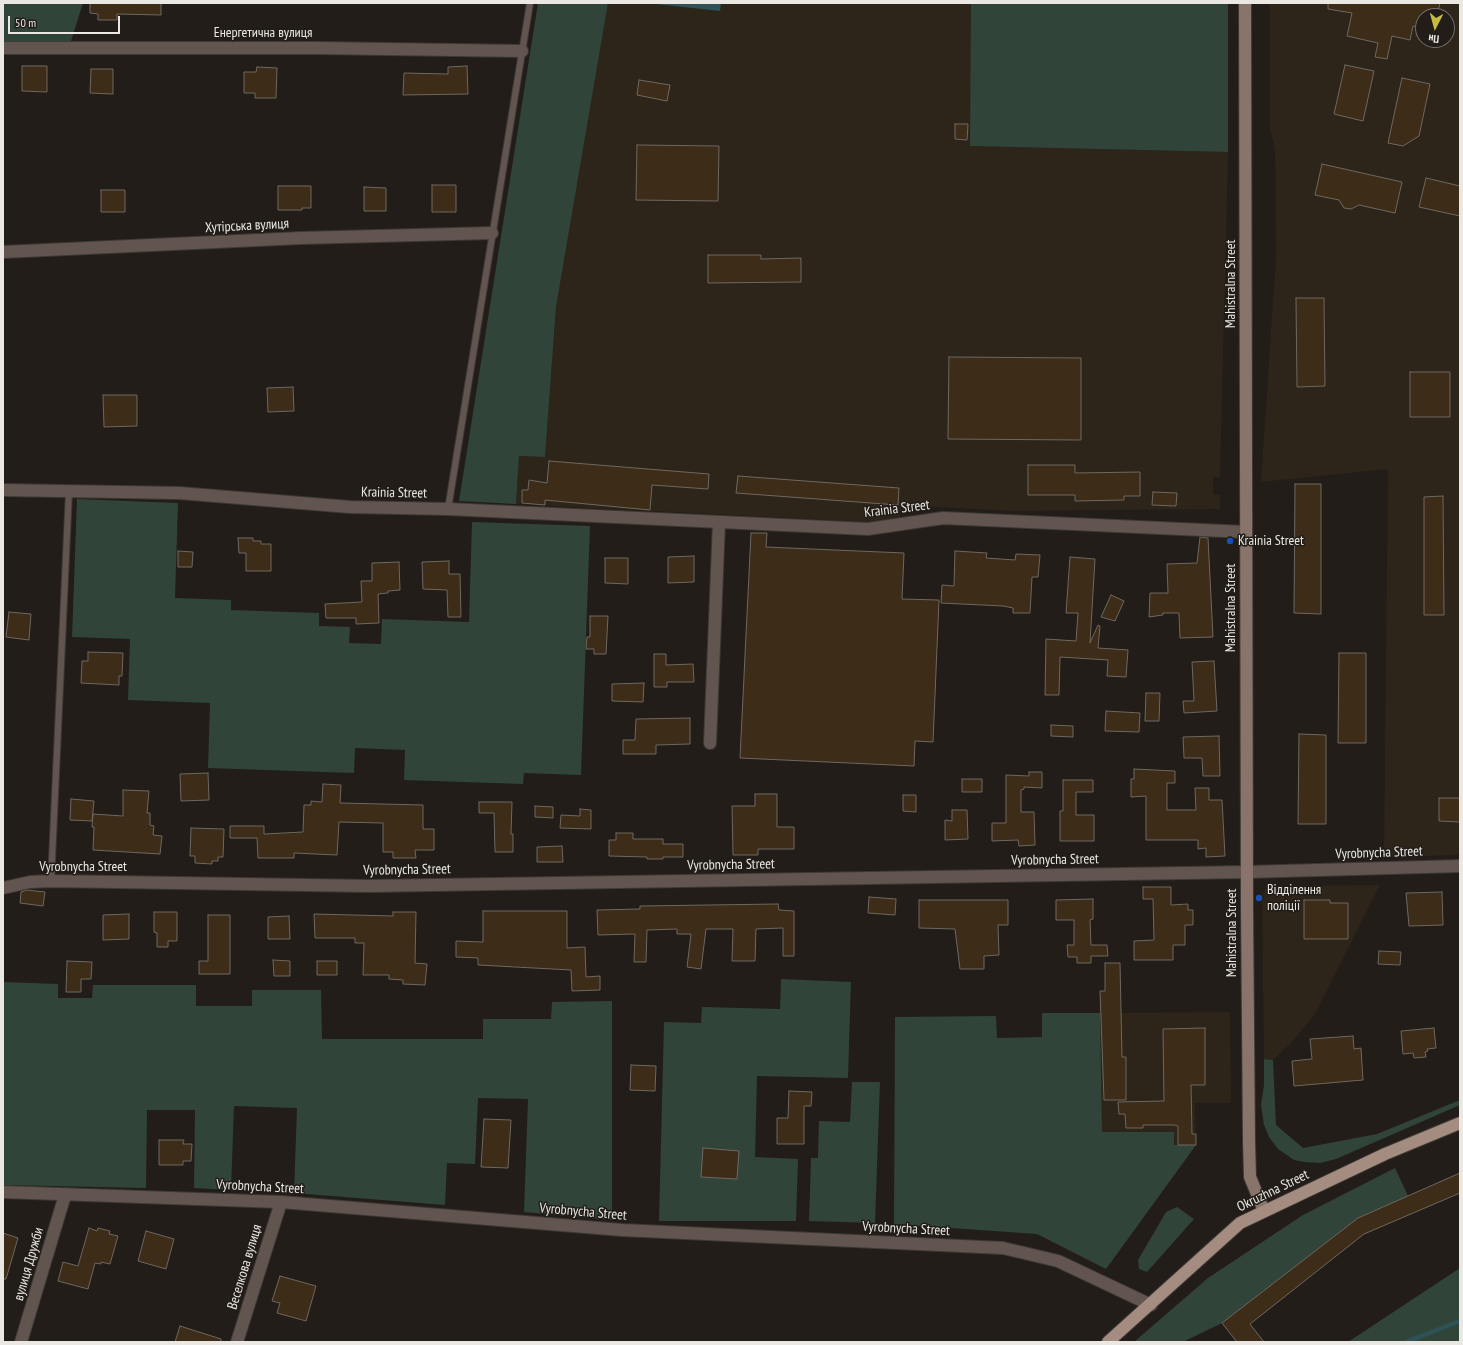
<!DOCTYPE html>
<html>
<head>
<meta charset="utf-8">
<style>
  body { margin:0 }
  #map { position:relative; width:1463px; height:1345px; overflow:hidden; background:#221d18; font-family:"PT Sans Narrow",sans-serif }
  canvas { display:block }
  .frame { position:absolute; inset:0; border:4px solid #ebe8e4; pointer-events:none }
  .north { position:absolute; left:1415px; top:8px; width:40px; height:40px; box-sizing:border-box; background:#221d18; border:1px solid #726e6a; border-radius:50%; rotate:186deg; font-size:11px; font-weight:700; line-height:16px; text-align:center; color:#ebe8e4 }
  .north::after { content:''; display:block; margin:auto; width:14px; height:18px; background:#c4bc3e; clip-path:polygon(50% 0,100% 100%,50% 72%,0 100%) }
  .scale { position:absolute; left:8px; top:16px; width:112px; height:18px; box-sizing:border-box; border:2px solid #ebe8e4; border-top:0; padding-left:5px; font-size:12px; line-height:14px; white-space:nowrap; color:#ebe8e4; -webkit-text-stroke:3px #221d18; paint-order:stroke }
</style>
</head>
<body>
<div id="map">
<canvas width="1463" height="1345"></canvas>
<div class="frame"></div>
<div class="north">Пн</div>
<div class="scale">50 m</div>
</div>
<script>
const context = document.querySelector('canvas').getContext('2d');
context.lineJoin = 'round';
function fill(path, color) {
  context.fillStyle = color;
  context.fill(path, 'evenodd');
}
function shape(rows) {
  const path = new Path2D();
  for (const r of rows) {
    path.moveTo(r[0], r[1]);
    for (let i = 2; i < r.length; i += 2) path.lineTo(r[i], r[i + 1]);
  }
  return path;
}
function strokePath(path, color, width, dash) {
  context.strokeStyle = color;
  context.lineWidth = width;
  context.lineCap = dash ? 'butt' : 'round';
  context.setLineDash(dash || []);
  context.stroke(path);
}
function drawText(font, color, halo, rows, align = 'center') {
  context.font = font + ' "PT Sans Narrow",sans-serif';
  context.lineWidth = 3;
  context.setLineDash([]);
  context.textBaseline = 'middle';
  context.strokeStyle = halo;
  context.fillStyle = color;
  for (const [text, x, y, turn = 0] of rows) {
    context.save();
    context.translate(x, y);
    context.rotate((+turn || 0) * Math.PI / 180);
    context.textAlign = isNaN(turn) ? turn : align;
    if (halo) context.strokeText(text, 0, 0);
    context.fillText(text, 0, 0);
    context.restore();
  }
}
fill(shape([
  [608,3,971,3,971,146,1228,152,1220,477,1213,477,1213,494,1220,495,1220,509,1012,511,901,505,900,518,869,522,516,504,519,456,545,457,556,307],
  [1270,3,1460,3,1460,855,1384,857,1388,469,1261,482,1276,258,1275,149,1270,128],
  [1423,16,1447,16,1447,40,1423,40],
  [1380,885,1315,1014,1291,1043,1273,1060,1264,1059,1262,895,1265,889,1272,886],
  [1230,1012,1231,1103,1195,1103,1196,1145,1106,1269,1038,1098,1101,1098,1100,1013]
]), '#2e251a');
fill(shape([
  [3,3,83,3,71,41,3,42],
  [538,3,608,3,556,307,545,457,519,456,516,504,459,501],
  [971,3,1228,3,1228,152,970,146],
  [77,499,178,503,175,598,231,600,231,610,319,613,319,626,350,627,349,643,381,644,382,619,469,622,472,522,590,526,581,775,524,773,523,784,404,780,405,750,355,748,354,773,208,768,210,703,128,700,130,639,72,637],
  [781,979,851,982,848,1078,757,1076,755,1157,798,1159,796,1221,659,1221,664,1022,701,1023,702,1007,780,1009],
  [3,982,58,984,58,998,92,998,93,985,196,985,196,1006,252,1006,252,990,321,990,322,1039,483,1039,483,1019,551,1019,552,1002,612,1001,612,1220,524,1212,528,1099,478,1098,475,1164,447,1163,445,1205,294,1193,297,1108,234,1106,231,1190,194,1188,195,1110,147,1110,146,1188,3,1185],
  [1042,1013,1100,1013,1102,1132,1174,1132,1174,1145,1196,1145,1106,1269,1037,1234,894,1224,895,1017,996,1016,997,1038,1042,1037],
  [1264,1059,1273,1060,1276,1125,1303,1148,1377,1134,1460,1100,1460,1105,1336,1159,1320,1163,1304,1162,1294,1160,1278,1149,1269,1137,1264,1125,1261,1105,1264,1085],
  [852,1082,880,1082,875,1223,809,1221,811,1158,818,1158,819,1121,850,1122],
  [1395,1168,1408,1196,1358,1218,1222,1323,1183,1342,1134,1342,1208,1278,1303,1215],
  [1177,1207,1194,1219,1147,1272,1139,1269,1138,1260,1166,1212],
  [1460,1268,1460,1342,1348,1342]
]), '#314439');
fill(shape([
  [647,3,721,3,720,11]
]), '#2e5256');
strokePath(shape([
  [1406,1342,1460,1321]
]), '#2e5256', 4.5);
const building = shape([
  [90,3,161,3,161,15,117,14,117,20,98,20,98,14,90,13,90,3],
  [1328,3,1440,3,1437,16,1423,16,1423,28,1413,26,1410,40,1392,36,1387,59,1375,57,1378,43,1347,36,1352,13,1328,9,1328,3],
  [1345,65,1374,71,1363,121,1334,114,1345,65],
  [22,66,47,66,47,92,22,91,22,66],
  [467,66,468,94,403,95,404,73,448,74,448,67,467,66],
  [257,67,277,68,276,98,255,98,255,93,244,93,244,72,256,72,257,67],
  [91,69,113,69,113,94,90,93,91,69],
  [1402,78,1430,84,1419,136,1403,146,1388,143,1402,78],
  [639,80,670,85,667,101,637,95,639,80],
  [955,124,968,124,967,140,955,139,955,124],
  [637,145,719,146,718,201,636,200,637,145],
  [1322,164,1402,182,1395,213,1359,205,1351,209,1344,208,1339,200,1315,195,1322,164],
  [1426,178,1460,186,1460,216,1419,207,1426,178],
  [432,185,456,185,456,212,432,212,432,185],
  [278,186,311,186,311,208,302,208,302,210,278,210,278,186],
  [364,187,386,188,386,211,364,211,364,187],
  [101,190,125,190,125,212,101,212,101,190],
  [708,255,761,255,761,259,801,258,801,282,708,283,708,255],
  [1296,298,1324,298,1325,386,1297,387,1296,298],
  [949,357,1081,358,1081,440,948,439,949,357],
  [1410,372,1450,372,1450,417,1410,417,1410,372],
  [293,387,294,411,268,412,267,388,293,387],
  [103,395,137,395,137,426,104,427,103,395],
  [549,461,709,474,708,489,652,485,650,510,545,500,545,505,522,503,522,490,528,490,529,480,547,483,549,461],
  [1028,465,1075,465,1075,473,1140,472,1140,496,1124,496,1124,500,1075,501,1075,495,1028,495,1028,465],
  [738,476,899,488,898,505,736,493,738,476],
  [1295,484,1321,484,1321,614,1294,613,1295,484],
  [1153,492,1177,493,1176,506,1152,505,1153,492],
  [1443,496,1444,615,1424,615,1424,497,1443,496],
  [751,533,767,533,766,547,904,553,902,599,939,600,933,742,915,741,914,766,740,758,751,533],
  [1200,537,1208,538,1213,637,1180,638,1179,613,1163,613,1163,615,1149,617,1150,593,1168,593,1167,564,1197,563,1200,537],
  [238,538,253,538,253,541,261,541,261,544,271,544,271,571,246,571,246,553,239,553,238,538],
  [178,551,193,552,192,567,178,567,178,551],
  [955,551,987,553,986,558,1015,560,1016,554,1040,555,1038,577,1032,577,1030,613,1013,613,1013,608,1003,606,941,603,942,585,954,586,955,551],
  [694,556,694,582,668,583,668,557,694,556],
  [1070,557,1095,559,1090,643,1098,625,1100,626,1098,648,1128,650,1126,677,1107,676,1108,660,1060,657,1059,695,1045,695,1046,639,1076,641,1078,613,1066,613,1070,557],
  [605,558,628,558,628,584,605,583,605,558],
  [449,561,449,574,460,574,461,617,448,617,447,590,423,589,422,562,449,561],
  [399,562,400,590,388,591,388,593,378,594,379,623,356,624,356,618,326,618,325,604,362,602,361,581,372,581,372,563,399,562],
  [1111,595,1124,601,1115,621,1101,617,1111,595],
  [9,612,31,614,29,640,6,637,9,612],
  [590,616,608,616,606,654,594,654,594,649,586,649,587,637,590,637,590,616],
  [88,652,123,653,122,676,119,676,119,685,81,683,82,661,88,661,88,652],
  [1339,653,1366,653,1366,743,1338,743,1339,653],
  [654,654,666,654,666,665,693,664,694,682,667,682,667,687,654,687,654,654],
  [1214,661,1217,711,1184,713,1183,701,1194,701,1192,662,1214,661],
  [644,683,643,702,612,701,612,684,644,683],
  [1146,693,1160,693,1159,721,1145,721,1146,693],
  [1106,711,1140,713,1139,732,1105,731,1106,711],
  [690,718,690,744,656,745,656,754,623,754,623,740,635,740,636,719,690,718],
  [1051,725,1073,726,1073,737,1051,736,1051,725],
  [1299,734,1326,735,1326,824,1298,824,1299,734],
  [1219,736,1220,776,1203,776,1202,758,1184,758,1183,737,1219,736],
  [1134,769,1175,771,1175,783,1167,783,1167,810,1196,810,1195,788,1209,788,1209,800,1222,800,1225,856,1206,857,1206,848,1198,849,1198,840,1146,840,1146,796,1131,797,1131,779,1134,779,1134,769],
  [1029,772,1042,772,1042,788,1024,787,1024,789,1021,790,1021,812,1034,812,1035,845,1019,846,1018,840,992,841,992,823,1006,823,1006,775,1029,776,1029,772],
  [208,773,209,800,181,801,180,774,208,773],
  [962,779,982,779,982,792,962,792,962,779],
  [1063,780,1093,780,1093,792,1076,792,1076,815,1094,815,1094,841,1060,841,1060,811,1063,811,1063,780],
  [323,784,341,785,340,803,423,805,423,829,434,829,434,850,415,850,416,858,393,858,393,852,383,852,383,823,339,822,337,855,294,853,294,858,258,858,257,838,230,838,230,826,264,826,264,834,303,832,304,805,311,805,311,801,322,802,323,784],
  [123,790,149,791,147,813,150,813,150,825,154,826,153,835,162,836,160,854,93,850,94,827,92,827,93,814,123,816,123,790],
  [755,794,777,794,777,827,794,827,794,849,758,849,758,855,733,855,732,806,755,806,755,794],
  [903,795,916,795,916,812,903,811,903,795],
  [1439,798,1460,798,1460,822,1439,821,1439,798],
  [71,799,94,801,92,821,70,820,71,799],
  [479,802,512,802,511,834,513,834,513,852,495,852,494,813,479,813,479,802],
  [535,806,553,807,553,818,535,817,535,806],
  [580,809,591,810,591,829,560,828,561,815,580,816,580,809],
  [952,810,967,810,968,839,945,840,945,820,952,821,952,810],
  [191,828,224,829,223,857,218,857,218,861,212,861,212,864,195,863,195,856,190,856,191,828],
  [616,833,633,833,633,839,663,839,663,844,683,844,683,857,663,857,663,859,647,859,647,857,609,856,609,840,616,840,616,833],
  [562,846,563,862,537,862,537,847,562,846],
  [1143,887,1171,887,1171,905,1188,904,1188,910,1193,910,1193,925,1185,925,1185,945,1173,945,1173,960,1134,960,1134,941,1154,940,1153,899,1143,899,1143,887],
  [27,890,45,892,43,906,20,903,21,892,27,890],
  [1442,892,1443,925,1409,926,1406,893,1442,892],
  [869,897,896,899,895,915,868,913,869,897],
  [1093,899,1093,919,1090,920,1091,945,1107,945,1108,956,1091,956,1091,963,1077,963,1077,957,1068,957,1067,945,1074,945,1074,920,1056,920,1056,900,1093,899],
  [919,900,1008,900,1008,925,998,925,999,955,984,956,984,969,960,969,955,929,919,928,919,900],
  [1304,900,1330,900,1330,903,1348,903,1348,939,1304,939,1304,900],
  [778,904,779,910,794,911,794,956,783,956,783,928,756,929,755,961,732,961,733,929,706,929,701,969,687,967,691,934,677,934,677,929,647,930,646,962,634,962,635,934,598,935,597,910,640,909,640,906,778,904],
  [483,911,567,911,567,948,585,947,586,977,600,976,600,990,572,991,571,970,478,965,478,958,456,957,456,941,483,942,483,911],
  [154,912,177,912,177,941,168,941,168,947,157,947,157,933,154,932,154,912],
  [393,912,416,912,415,963,427,964,425,985,403,984,403,980,389,979,389,975,363,975,364,943,355,943,355,938,315,938,314,914,393,916,393,912],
  [129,914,129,939,103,940,103,915,129,914],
  [208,915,230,915,230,974,199,974,199,961,208,961,208,915],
  [289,916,290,939,268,939,268,917,289,916],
  [1379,951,1401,952,1400,965,1378,964,1379,951],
  [273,960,290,961,290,976,274,976,273,960],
  [67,961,92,962,91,979,81,979,81,992,66,992,67,961],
  [317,961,337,961,337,975,317,975,317,961],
  [1105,963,1120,963,1122,1057,1126,1057,1126,1100,1104,1100,1100,991,1105,991,1105,963],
  [1205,1028,1205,1085,1191,1085,1192,1134,1196,1134,1196,1145,1178,1145,1178,1126,1174,1125,1143,1125,1143,1128,1126,1128,1125,1114,1119,1114,1118,1102,1164,1101,1163,1029,1205,1028],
  [1434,1028,1436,1048,1427,1049,1428,1051,1425,1052,1426,1057,1414,1058,1413,1053,1403,1054,1401,1031,1434,1028],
  [1353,1036,1354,1049,1361,1048,1363,1080,1294,1086,1292,1061,1312,1059,1310,1039,1353,1036],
  [631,1065,656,1066,655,1091,630,1090,631,1065],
  [789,1091,812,1092,811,1106,804,1106,804,1144,777,1144,777,1118,788,1118,789,1091],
  [484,1119,511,1120,508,1168,481,1167,484,1119],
  [159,1140,184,1140,183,1144,192,1144,191,1161,183,1161,183,1165,159,1165,159,1140],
  [703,1148,739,1151,737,1179,701,1177,703,1148],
  [1460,1173,1460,1193,1364,1234,1250,1324,1264,1342,1237,1342,1222,1323,1358,1218,1460,1173],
  [89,1228,97,1231,98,1228,110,1231,109,1234,118,1236,110,1264,101,1262,101,1264,95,1263,88,1289,58,1281,63,1262,78,1266,89,1228],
  [146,1231,174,1239,166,1269,138,1261,146,1231],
  [3,1233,18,1238,6,1279,3,1279,3,1233],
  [280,1276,316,1286,306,1321,277,1313,280,1303,272,1301,280,1276],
  [180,1326,221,1339,221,1342,175,1342,180,1326]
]);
fill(building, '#3d2c17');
strokePath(building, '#6e6861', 1);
const lane = shape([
  [448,509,530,3],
  [51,881,69,491]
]);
const street = shape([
  [3,48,319,48,522,51],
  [3,252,301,238,492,233],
  [3,490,179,493,350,507,448,509,868,529,943,518,1246,532],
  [710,743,719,522],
  [3,888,30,882,51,881,369,886,1247,872,1460,866],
  [3,1192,281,1202,622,1230,1003,1248,1058,1261,1151,1305],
  [21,1342,65,1195],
  [237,1342,281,1202]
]);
const secondary = shape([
  [1245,3,1247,908,1249,1142,1250,1177,1264,1211]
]);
const primary = shape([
  [1108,1342,1240,1223,1385,1154,1460,1123]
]);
strokePath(lane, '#3e3935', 8);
strokePath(street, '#3e3935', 14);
strokePath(secondary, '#3e3935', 14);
strokePath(primary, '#3e3935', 14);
strokePath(lane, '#62554f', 6);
strokePath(street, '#62554f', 12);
strokePath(secondary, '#88746b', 12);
strokePath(primary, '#a58c80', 12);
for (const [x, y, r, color] of [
  [1230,541,4,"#1a4fb4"],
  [1259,898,4,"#1a4fb4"]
]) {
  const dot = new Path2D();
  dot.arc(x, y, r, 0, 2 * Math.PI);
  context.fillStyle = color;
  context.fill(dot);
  strokePath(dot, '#221d18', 1.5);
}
drawText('14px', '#ebe8e4', '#221d18', [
  ["Енергетична вулиця",263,33],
  ["Хутірська вулиця",247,226,-3],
  ["Mahistralna Street",1231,284,-90],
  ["Krainia Street",394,493,1],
  ["Krainia Street",897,509,-7],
  ["Mahistralna Street",1231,608,-90],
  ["Vyrobnycha Street",1379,853,-2],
  ["Vyrobnycha Street",1055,860,-1],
  ["Vyrobnycha Street",731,865,-1],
  ["Vyrobnycha Street",83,867],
  ["Vyrobnycha Street",407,870,-1],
  ["Mahistralna Street",1232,933,-90],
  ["Vyrobnycha Street",260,1187,3],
  ["Okruzhna Street",1273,1191,-26],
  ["Vyrobnycha Street",583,1212,5],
  ["Vyrobnycha Street",906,1229,3],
  ["вулиця Дружби",29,1264,-74],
  ["Веселкова вулиця",245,1267,-73]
]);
drawText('14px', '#ebe8e4', '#221d18', [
  ["Krainia Street",1238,541],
  ["Відділення",1267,890],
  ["поліції",1267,906]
], 'left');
</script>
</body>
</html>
